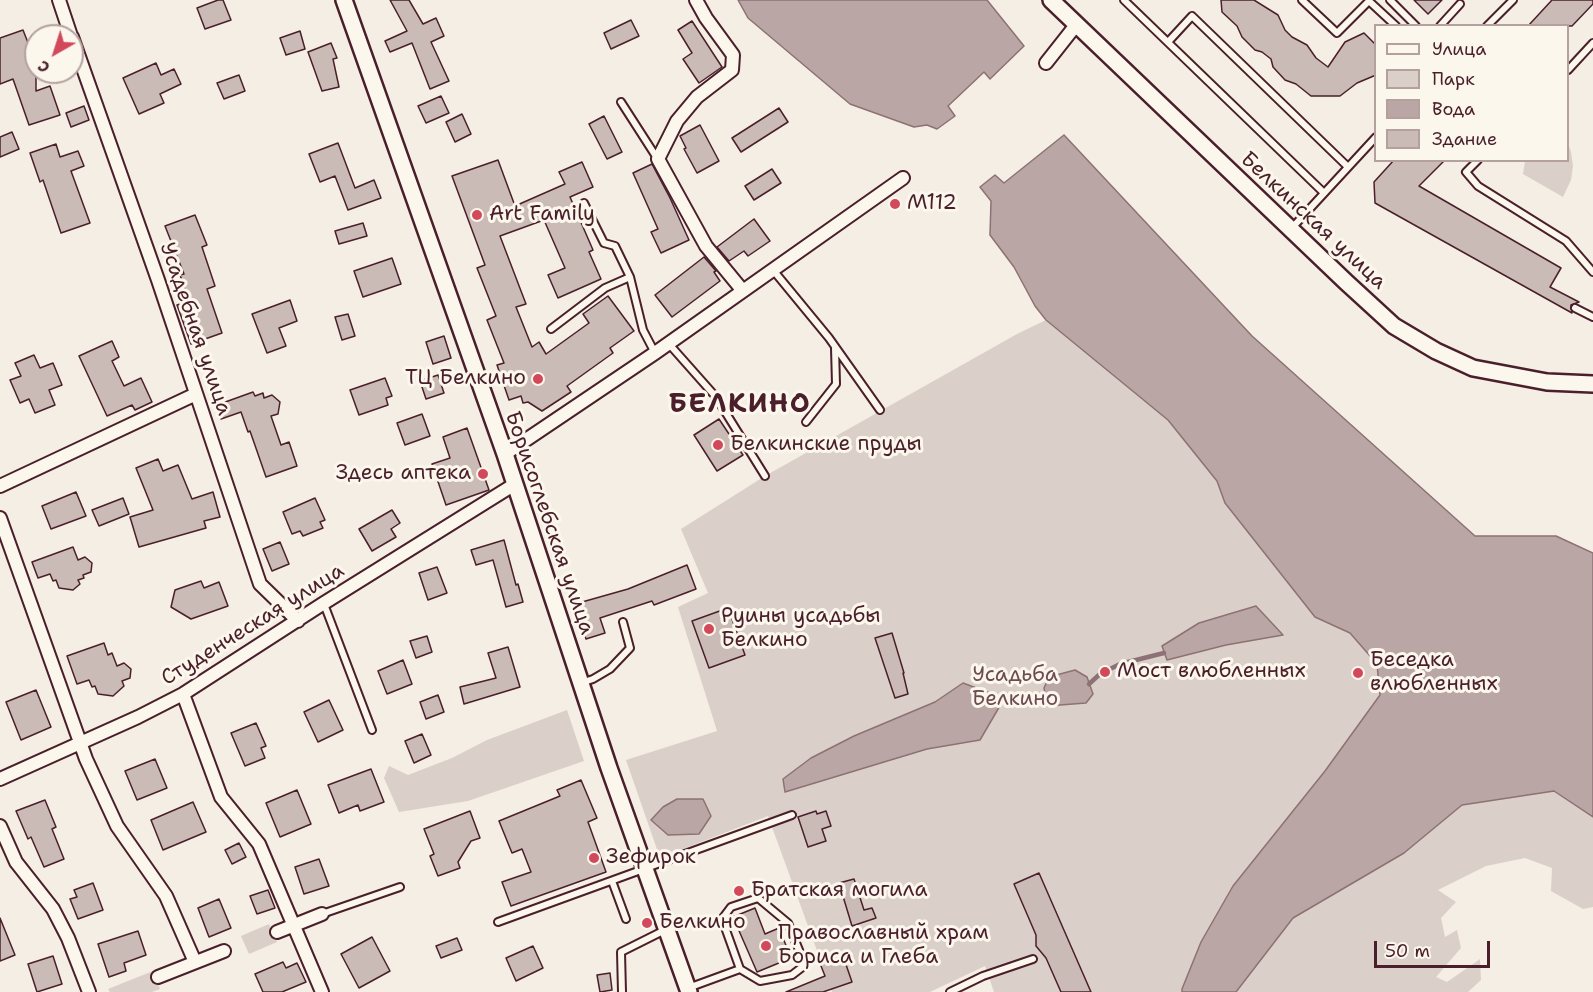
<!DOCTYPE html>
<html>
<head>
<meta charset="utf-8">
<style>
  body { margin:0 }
  #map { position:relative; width:1593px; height:992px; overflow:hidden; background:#f4eee4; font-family:"Shantell Sans",sans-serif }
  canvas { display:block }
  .legend { position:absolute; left:1374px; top:24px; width:195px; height:138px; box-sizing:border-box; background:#fbf7ec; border:2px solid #b4a19f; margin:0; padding:8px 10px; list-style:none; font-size:18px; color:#4a1f2b }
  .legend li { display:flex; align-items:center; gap:12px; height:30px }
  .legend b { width:30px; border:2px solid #b4a19f }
  .north { position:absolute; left:24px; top:24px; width:60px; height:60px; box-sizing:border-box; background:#fbf7ec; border:2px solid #b4a19f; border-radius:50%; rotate:219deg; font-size:16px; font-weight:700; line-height:24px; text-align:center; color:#4a1f2b }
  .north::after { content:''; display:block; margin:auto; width:21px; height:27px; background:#d1495b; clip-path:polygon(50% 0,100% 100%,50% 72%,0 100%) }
  .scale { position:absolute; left:1374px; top:941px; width:116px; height:27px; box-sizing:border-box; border:3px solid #4a1f2b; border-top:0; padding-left:8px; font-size:18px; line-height:21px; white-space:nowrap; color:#4a1f2b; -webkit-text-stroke:4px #fbf7ec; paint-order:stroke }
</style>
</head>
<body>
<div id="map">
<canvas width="1593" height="992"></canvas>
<ul class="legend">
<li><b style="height:8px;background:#fbf7ec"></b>Улица</li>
<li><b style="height:16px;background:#dbd0c9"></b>Парк</li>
<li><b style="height:16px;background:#baa7a5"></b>Вода</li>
<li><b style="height:16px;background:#cabbb6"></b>Здание</li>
</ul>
<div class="north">С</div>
<div class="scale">50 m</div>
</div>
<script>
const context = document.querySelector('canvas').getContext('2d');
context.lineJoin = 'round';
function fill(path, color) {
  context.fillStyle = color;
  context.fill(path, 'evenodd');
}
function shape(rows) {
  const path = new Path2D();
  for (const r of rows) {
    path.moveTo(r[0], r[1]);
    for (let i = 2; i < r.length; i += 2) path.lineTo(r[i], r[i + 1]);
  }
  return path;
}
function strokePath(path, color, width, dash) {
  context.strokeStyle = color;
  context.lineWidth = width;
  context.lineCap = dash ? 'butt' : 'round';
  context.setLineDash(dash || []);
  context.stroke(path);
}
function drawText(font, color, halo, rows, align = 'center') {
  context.font = font + ' "Shantell Sans",sans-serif';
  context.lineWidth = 6;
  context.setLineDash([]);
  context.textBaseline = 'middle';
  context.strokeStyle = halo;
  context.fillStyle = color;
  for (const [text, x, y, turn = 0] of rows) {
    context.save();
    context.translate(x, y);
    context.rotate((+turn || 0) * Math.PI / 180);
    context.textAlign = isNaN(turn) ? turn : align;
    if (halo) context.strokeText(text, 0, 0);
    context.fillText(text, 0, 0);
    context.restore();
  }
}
fill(shape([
  [1568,143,1571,152,1573,166,1571,180,1563,197,1523,174,1525,161,1568,160],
  [1046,320,1168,420,1217,481,1225,503,1315,617,1350,633,1377,664,1380,695,1325,771,1233,886,1201,942,1182,992,994,992,985,966,930,992,832,992,768,816,660,858,626,760,717,731,678,607,708,593,681,529,765,476,1017,334],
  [567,710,584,761,468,801,399,812,384,778,389,766,408,775,452,758,487,740],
  [1554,791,1593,817,1593,907,1583,909,1551,891,1552,868,1525,858,1486,866,1438,890,1456,902,1441,918,1445,937,1457,930,1461,948,1436,977,1447,982,1480,959,1481,980,1468,992,1236,992,1293,918,1404,853,1462,805],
  [269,924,277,942,249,954,241,936],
  [153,971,160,989,152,992,110,992,108,989]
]), '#dbd0c9');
const water = shape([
  [738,0,987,0,1024,46,990,79,984,72,948,106,955,116,937,129,927,125,914,127,850,104,748,18,738,0],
  [1064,135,1252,336,1475,536,1556,536,1593,553,1593,817,1554,791,1462,805,1404,853,1293,918,1236,992,1182,992,1182,989,1201,942,1233,886,1325,771,1380,695,1377,664,1350,633,1315,617,1225,503,1217,481,1168,420,1046,320,1035,306,1014,267,990,235,991,201,980,187,995,175,1004,183,1064,135],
  [1256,606,1283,635,1226,645,1167,660,1162,646,1199,623,1256,606],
  [1075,670,1087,677,1093,694,1086,703,1047,706,1044,688,1049,677,1075,670],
  [963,683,990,693,1001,704,980,740,927,749,785,792,783,779,811,758,854,736,935,702,963,683],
  [677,799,703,799,711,816,699,834,668,835,651,820,663,807,677,799]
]);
fill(water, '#baa7a5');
strokePath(water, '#8d7174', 1.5);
strokePath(shape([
  [1089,684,1100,674,1120,664,1164,653]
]), '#8d7174', 4.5);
const building = shape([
  [218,0,223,0,231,20,205,29,197,8,218,0],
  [390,0,409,0,423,24,436,18,444,36,431,42,449,81,430,89,412,43,390,52,385,41,407,31,390,0],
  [1221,0,1254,0,1278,15,1285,30,1292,37,1307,45,1316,58,1328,67,1345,42,1364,33,1376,45,1376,75,1357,83,1340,96,1311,96,1296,84,1285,80,1273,67,1271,59,1262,52,1255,50,1242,37,1237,26,1222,12,1221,0],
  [1414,0,1442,0,1428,14,1414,0],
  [1552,0,1593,0,1593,4,1572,26,1528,26,1552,0],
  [631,20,639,36,611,49,604,33,631,20],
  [692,21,722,67,699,83,683,59,692,53,678,30,692,21],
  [23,30,36,63,36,91,50,86,60,115,29,125,13,79,0,84,0,38,23,30],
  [300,31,305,49,286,55,280,38,300,31],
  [331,43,337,58,333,59,339,87,322,91,308,52,331,43],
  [156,63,161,75,174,69,181,84,160,94,164,103,139,114,123,78,156,63],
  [239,75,245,91,224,99,217,83,239,75],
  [441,96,449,113,426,123,418,106,441,96],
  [84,106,89,120,71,127,66,113,84,106],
  [779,108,788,122,741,152,732,138,779,108],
  [462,114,471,134,455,142,446,122,462,114],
  [604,116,622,152,607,159,589,124,604,116],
  [700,125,719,161,697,173,684,149,686,148,680,136,700,125],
  [12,132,19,149,0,157,0,137,12,132],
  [338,143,355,188,374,180,381,198,348,210,335,176,320,182,309,154,338,143],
  [56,144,60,157,78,151,84,166,71,171,90,223,61,233,43,180,40,182,30,153,56,144],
  [498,160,515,206,565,184,559,172,582,162,593,187,570,197,593,250,589,252,601,279,558,298,548,275,565,268,544,220,500,236,526,304,516,307,532,347,539,342,546,354,589,323,583,314,608,296,634,331,610,348,613,353,567,386,571,392,542,411,528,402,523,403,521,396,509,400,497,365,504,363,487,320,496,316,477,268,485,265,452,176,498,160],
  [1394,160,1445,160,1419,186,1561,268,1550,287,1579,302,1571,305,1572,313,1375,203,1374,182,1394,160],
  [652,164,670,198,689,240,661,253,651,232,658,229,633,173,652,164],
  [772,169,781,183,754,200,745,186,772,169],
  [195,215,207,245,202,247,215,286,207,289,222,333,191,344,177,305,189,301,180,275,184,274,165,226,195,215],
  [754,219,770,241,748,256,744,251,729,261,717,247,754,219],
  [363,223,367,236,339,244,335,231,363,223],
  [704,257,716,271,714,272,720,281,672,317,655,295,704,257],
  [392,258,401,284,363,297,354,271,392,258],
  [290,300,297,321,279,328,286,346,267,353,252,314,290,300],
  [348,314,355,336,342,340,335,317,348,314],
  [444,336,451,358,433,364,426,342,444,336],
  [112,341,119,357,112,361,124,386,141,378,152,402,135,410,132,405,107,416,79,356,112,341],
  [34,355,40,368,53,363,62,385,49,390,55,405,35,413,29,399,20,403,10,380,21,376,15,363,34,355],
  [438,375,444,393,426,399,420,381,438,375],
  [385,378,392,396,386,398,388,405,359,415,350,390,385,378],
  [253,392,255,396,263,393,264,398,272,395,280,402,278,414,271,416,281,445,289,442,297,466,266,477,250,431,248,432,241,412,221,419,217,405,253,392],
  [422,414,430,436,405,445,397,423,422,414],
  [719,419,743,455,717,471,694,435,719,419],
  [467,428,489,490,446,505,432,464,450,458,443,437,467,428],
  [158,459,163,471,178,465,192,499,213,492,220,517,204,521,206,528,139,547,130,517,153,510,136,468,158,459],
  [76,492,86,516,51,529,42,506,76,492],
  [123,498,129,514,99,526,92,510,123,498],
  [315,498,325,520,320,522,323,528,303,536,300,531,292,534,283,512,315,498],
  [392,510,400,523,391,529,396,537,372,551,359,529,392,510],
  [504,540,516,585,518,584,523,602,506,607,493,560,476,565,471,550,504,540],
  [280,542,289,564,272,571,263,549,280,542],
  [73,547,78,560,85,557,92,563,91,572,83,575,84,578,78,580,80,584,73,590,59,588,56,580,53,581,50,574,38,578,32,562,73,547],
  [687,565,696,589,654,605,652,601,600,618,605,633,586,639,575,604,628,589,687,565],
  [437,567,447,593,428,600,419,573,437,567],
  [201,581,204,588,219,582,228,606,191,619,171,607,175,590,201,581],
  [728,608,745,655,709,668,692,621,728,608],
  [892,633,904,673,903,673,908,694,895,698,875,638,892,633],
  [427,636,432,652,416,658,410,641,427,636],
  [104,643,108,655,112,653,117,666,124,663,131,669,130,678,122,681,124,686,113,696,98,694,95,686,92,687,89,680,77,684,67,656,104,643],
  [508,647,520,687,464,704,460,687,496,678,488,653,508,647],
  [403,660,412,684,387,694,378,671,403,660],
  [36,690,51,727,21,740,6,702,36,690],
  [438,695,444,712,426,719,420,702,438,695],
  [329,700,343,730,318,742,304,712,329,700],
  [256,723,266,746,261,748,265,758,245,766,231,733,256,723],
  [422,734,431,755,414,763,405,741,422,734],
  [155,759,167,788,137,800,125,771,155,759],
  [371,769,384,802,360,811,358,805,339,813,328,785,371,769],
  [581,780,597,818,588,822,606,872,511,906,502,882,531,872,522,849,512,853,499,821,560,796,557,790,581,780],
  [297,790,311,824,280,837,266,803,297,790],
  [45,800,56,827,52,829,64,859,44,867,31,837,28,839,16,811,45,800],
  [193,802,206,832,163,850,151,820,193,802],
  [470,811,480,838,471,841,458,862,460,868,438,876,430,856,434,854,424,829,470,811],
  [816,811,817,814,826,811,831,826,822,829,826,841,808,847,798,817,816,811],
  [239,843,246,857,232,864,225,850,239,843],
  [319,859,329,886,304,894,295,867,319,859],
  [1039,873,1091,992,1061,992,1046,958,1036,946,1036,935,1014,884,1039,873],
  [854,879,864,910,872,908,876,918,852,926,839,883,854,879],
  [93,883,103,910,78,919,70,899,77,897,74,890,93,883],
  [268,890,275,908,257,914,250,896,268,890],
  [219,899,231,928,209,937,198,908,219,899],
  [755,908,765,934,779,928,791,958,757,972,733,917,755,908],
  [0,918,15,955,0,961,0,918],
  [138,931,146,955,124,963,126,971,109,977,98,944,138,931],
  [372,937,390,971,359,988,341,954,372,937],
  [457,938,462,950,441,958,436,946,457,938],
  [533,946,543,968,516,981,506,958,533,946],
  [842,953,852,982,823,992,786,992,825,976,819,961,842,953],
  [53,956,62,984,37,992,28,964,53,956],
  [283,962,286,968,297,963,306,982,282,992,263,992,255,974,283,962],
  [610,973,612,990,600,992,597,975,610,973]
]);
fill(building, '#cabbb6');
strokePath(building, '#4a1f2b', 1.5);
const service = shape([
  [1124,0,1323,192],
  [1302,0,1337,33,1369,1,1396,26],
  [1390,0,1416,26],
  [1440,26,1460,4],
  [1487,26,1513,0],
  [1168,42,1192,16,1347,166],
  [1568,70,1593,43],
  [621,102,657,158],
  [1478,160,1466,172,1478,186,1566,241,1593,272],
  [584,203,604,243,615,246,630,277,643,330,655,353],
  [1291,229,1376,137],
  [773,270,829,338,880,410],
  [1575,308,1593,317],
  [551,329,605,288,630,277],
  [669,344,716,397,765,476],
  [806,422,836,384,835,348],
  [324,604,372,730],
  [581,683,593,679,610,669,630,648,623,622],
  [612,881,626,919],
  [322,914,400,887],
  [498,922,792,815],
  [688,988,740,969,760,981,792,975,805,965,788,923,758,898,731,907,722,919,740,969],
  [622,992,621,952,665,930],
  [950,992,983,976,1033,959]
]);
const minor = shape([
  [59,0,71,36],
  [696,0,706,18,733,55,732,70,697,97,677,121,658,159,706,246,743,291],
  [72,37,158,280,260,584,298,621],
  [1046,63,1076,25],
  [505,454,655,353,903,178],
  [0,486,196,394],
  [0,518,86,759,117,826,166,896,195,962],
  [183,694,221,797,259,844,322,992],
  [0,779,138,717,183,694,324,603,515,484],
  [0,826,16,862,53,909,68,938,89,992],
  [277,932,322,914],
  [158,977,224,951]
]);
const tertiary = shape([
  [344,0,505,454,609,768,689,992],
  [1051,0,1346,282,1394,326,1436,351,1473,368,1547,382,1593,384]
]);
strokePath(service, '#4a1f2b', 10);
strokePath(minor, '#4a1f2b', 16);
strokePath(tertiary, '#4a1f2b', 20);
strokePath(service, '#fbf7ec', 6);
strokePath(minor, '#fbf7ec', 12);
strokePath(tertiary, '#fbf7ec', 15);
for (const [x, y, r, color] of [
  [895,204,6,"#d1495b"],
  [477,215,6,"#d1495b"],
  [538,379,6,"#d1495b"],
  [718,445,6,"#d1495b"],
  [483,474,6,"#d1495b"],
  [709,629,6,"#d1495b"],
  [1105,672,6,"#d1495b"],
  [1358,673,6,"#d1495b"],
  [594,858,6,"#d1495b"],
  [739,891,6,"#d1495b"],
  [647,923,6,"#d1495b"],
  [766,946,6,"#d1495b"]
]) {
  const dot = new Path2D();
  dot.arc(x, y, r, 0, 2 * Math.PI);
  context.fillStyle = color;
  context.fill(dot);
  strokePath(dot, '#fbf7ec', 2);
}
drawText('21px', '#4a1f2b', '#fbf7ec', [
  ["М112",907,204],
  ["Art Family",489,215],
  ["ТЦ Белкино",526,379,"right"],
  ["Белкинские пруды",730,445],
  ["Здесь аптека",471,474,"right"],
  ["Руины усадьбы",721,617],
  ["Белкино",721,641],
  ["Беседка",1370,661],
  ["влюбленных",1370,685],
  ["Мост влюбленных",1117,672],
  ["Зефирок",606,858],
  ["Братская могила",751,891],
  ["Белкино",659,923],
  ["Православный храм",778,934],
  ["Бориса и Глеба",778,958]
], 'left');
drawText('21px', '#4a1f2b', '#fbf7ec', [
  ["Белкинская улица",1313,221,43],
  ["Усадебная улица",195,329,71],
  ["Борисоглебская улица",549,523,71],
  ["Студенческая улица",253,625,-32]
]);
drawText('21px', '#6e4b52', '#fbf7ec', [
  ["Усадьба",1015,676],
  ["Белкино",1015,700]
]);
context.letterSpacing = '1.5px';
drawText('bold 27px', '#4a1f2b', '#fbf7ec', [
  ["БЕЛКИНО",740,405]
]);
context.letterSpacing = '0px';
</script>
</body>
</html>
